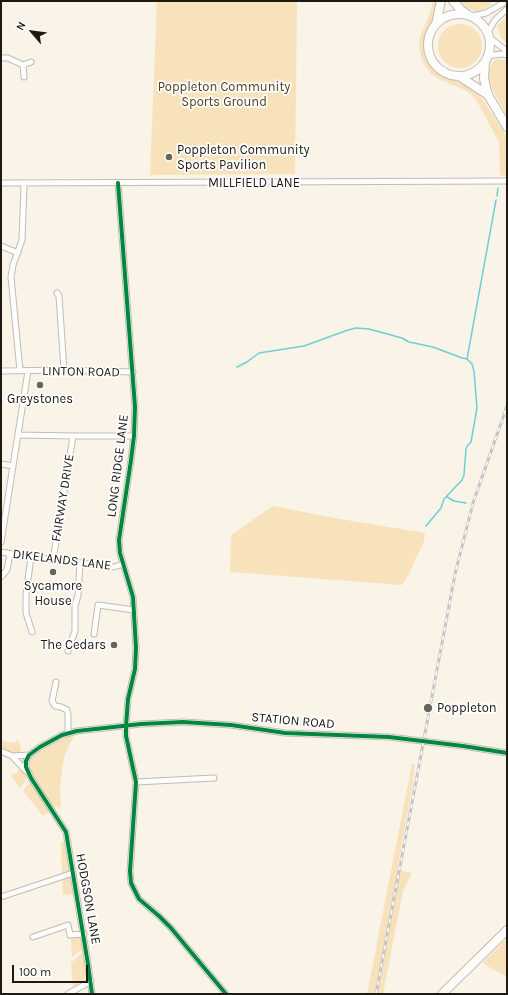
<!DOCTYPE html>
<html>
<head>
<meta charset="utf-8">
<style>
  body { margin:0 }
  #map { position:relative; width:508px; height:995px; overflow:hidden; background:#f9f3e8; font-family:Karla,sans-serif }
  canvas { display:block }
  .frame { position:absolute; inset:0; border:2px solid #1d1910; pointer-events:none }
  .north { position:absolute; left:12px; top:12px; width:40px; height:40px; -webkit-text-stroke:3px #fff; paint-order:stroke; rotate:298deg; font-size:11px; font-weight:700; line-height:16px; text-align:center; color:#1d1910 }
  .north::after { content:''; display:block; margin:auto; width:14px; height:18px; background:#1d1910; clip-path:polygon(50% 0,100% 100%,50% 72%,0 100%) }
  .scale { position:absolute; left:12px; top:965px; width:76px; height:18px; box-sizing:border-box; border:2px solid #1d1910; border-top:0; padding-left:5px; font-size:12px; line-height:14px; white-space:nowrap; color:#1d1910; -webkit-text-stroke:3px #fff; paint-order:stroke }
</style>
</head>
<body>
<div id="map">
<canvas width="508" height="995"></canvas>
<div class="frame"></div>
<div class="north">N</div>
<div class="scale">100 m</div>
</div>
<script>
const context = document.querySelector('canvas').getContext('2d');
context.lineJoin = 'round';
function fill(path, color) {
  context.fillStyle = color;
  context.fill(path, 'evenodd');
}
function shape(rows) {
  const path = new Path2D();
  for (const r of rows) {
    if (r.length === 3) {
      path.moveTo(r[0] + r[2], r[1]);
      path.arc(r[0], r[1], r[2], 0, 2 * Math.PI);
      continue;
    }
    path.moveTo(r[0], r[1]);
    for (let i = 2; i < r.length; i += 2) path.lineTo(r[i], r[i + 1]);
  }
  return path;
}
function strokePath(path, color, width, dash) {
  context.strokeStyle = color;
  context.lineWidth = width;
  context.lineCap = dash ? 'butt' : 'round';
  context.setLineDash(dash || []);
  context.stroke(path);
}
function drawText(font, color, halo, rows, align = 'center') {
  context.font = font + ' Karla,sans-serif';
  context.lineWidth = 3.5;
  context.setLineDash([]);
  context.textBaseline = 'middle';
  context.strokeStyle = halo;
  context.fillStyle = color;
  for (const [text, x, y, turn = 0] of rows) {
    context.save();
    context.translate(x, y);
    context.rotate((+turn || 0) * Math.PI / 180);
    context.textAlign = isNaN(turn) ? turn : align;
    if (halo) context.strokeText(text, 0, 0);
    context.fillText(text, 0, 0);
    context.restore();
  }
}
fill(shape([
  [157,1,297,1,295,174,150,175],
  [433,1,437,1,434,20,427,34,425,44,426,55,430,64,438,72,448,78,469,86,477,92,483,100,507,137,507,176,500,175,499,142,479,105,472,95,465,90,438,79,431,74,425,66,421,57,419,45,420,36,429,16],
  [460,1,490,1,492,4,480,12,472,10,463,5],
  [507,16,507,43,501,38,497,26],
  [460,46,22],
  [497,59,507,60,507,117,493,90,489,79,489,67,494,61],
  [273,506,340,519,425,533,424,541,409,574,402,585,230,572,231,535],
  [74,735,65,754,62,770,60,787,61,808,51,805,30,772,27,767,28,763,34,754,57,741],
  [17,739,19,741,21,749,20,753,11,753,1,748,1,741,16,743],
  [412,764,415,764,413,783,397,870,412,873,403,891,383,994,367,994],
  [21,769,27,777,25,782,20,788,11,776],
  [29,783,31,783,48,808,48,813,43,816,23,791],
  [64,841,65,842,70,869,69,872,62,874,61,842],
  [68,876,72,879,74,894,63,895,62,878],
  [79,937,81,937,83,949,72,957,71,938],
  [507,938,507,977,482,963],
  [82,953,84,954,87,976,83,981,73,988,71,963]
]), '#f7e2bb');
strokePath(shape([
  [497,196,498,188],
  [237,367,247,362,259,353,304,346,348,330,356,328,369,329,402,338,409,342,433,347,462,358,467,359],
  [447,497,454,501,466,503],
  [426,526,441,508,444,499,462,480,464,475,466,449,468,445,471,442,477,408,474,371,472,364,467,359,496,200]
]), '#6fcfd5', 1.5);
const minor = shape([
  [472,16,486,13,507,1],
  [488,32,495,20,507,9],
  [490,38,503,48,507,53],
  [488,56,501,54,507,55],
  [1,58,8,58,23,65,24,77],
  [23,65,31,62],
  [1,183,507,181],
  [118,183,135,407,134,436,131,460,119,540,120,553,133,597,136,648,135,669,128,699,126,726,126,736,136,782,130,871,131,883,139,899,159,916,171,928,226,994],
  [1,246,18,253],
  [57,293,59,296,64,370],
  [1,371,64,370,133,372],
  [20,371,11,277,13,265,22,240,24,184],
  [19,435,73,436,134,436],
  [1,464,13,466],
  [1,542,28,371],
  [1,552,31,557,114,567,123,564],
  [31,557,26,594,26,613,32,632],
  [53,560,73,436],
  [1,577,7,570,10,554],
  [94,634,98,605,134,610],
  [68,651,75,631,75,606,78,595,80,563],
  [56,682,52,701,55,706,61,707,67,710,68,714,68,733],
  [1,751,12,756,29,755],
  [12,756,26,771],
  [136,782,214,778],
  [1,897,73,873],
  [33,937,68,925,70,935,84,934],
  [68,994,91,981],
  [92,994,88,964,66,832,31,778,26,767,26,761,29,755,40,747,62,735,77,731,141,724,183,722,231,725,285,733,389,737,463,746,507,753]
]);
const highway = shape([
  [453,1,461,10,467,14],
  [459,45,31],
  [436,24,441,1],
  [485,62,484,79,488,95,507,127],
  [459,76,488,95],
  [442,994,507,930]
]);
strokePath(minor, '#c1bcb3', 7);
strokePath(highway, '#c1bcb3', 10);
strokePath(minor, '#fefdfc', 5);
strokePath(highway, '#fefdfc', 8);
const rail = shape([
  [376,994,455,574,473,503,507,406]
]);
strokePath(rail, '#c7c5c3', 3);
strokePath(rail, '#fff', 1.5, [4.5]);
strokePath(shape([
  [118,183,135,407,134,436,131,460,119,540,120,553,133,597,136,648,135,669,128,699,126,726,126,736,136,782,130,871,131,883,139,899,159,916,171,928,226,994],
  [92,994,88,964,66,832,31,778,26,767,26,761,29,755,40,747,62,735,77,731,141,724,183,722,231,725,285,733,389,737,463,746,507,753]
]), '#00873e', 4);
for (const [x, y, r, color] of [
  [169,157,4,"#6a655c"],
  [40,385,4,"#6a655c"],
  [53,572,4,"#6a655c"],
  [114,645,4,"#6a655c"],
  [428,708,5,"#6a655c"]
]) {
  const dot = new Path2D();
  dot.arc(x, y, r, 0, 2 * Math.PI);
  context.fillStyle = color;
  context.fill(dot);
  strokePath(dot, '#fff', 1.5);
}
drawText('13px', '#513f1b', '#fff', [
  ["Poppleton Community",224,87],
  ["Sports Ground",224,102]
]);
drawText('13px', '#1d1910', '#fff', [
  ["Poppleton Community",177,150],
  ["Sports Pavilion",177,165],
  ["Greystones",40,399,"center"],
  ["Sycamore",53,586,"center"],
  ["House",53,601,"center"],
  ["The Cedars",106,645,"right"],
  ["Poppleton",437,708]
], 'left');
drawText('13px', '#1d1910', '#fff', [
  ["MILLFIELD LANE",254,183],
  ["LINTON ROAD",81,372,1],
  ["LONG RIDGE LANE",118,466,-83],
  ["FAIRWAY DRIVE",63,498,-81],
  ["DIKELANDS LANE",62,560,7],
  ["STATION ROAD",293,721,5],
  ["HODGSON LANE",88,899,80]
]);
</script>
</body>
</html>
